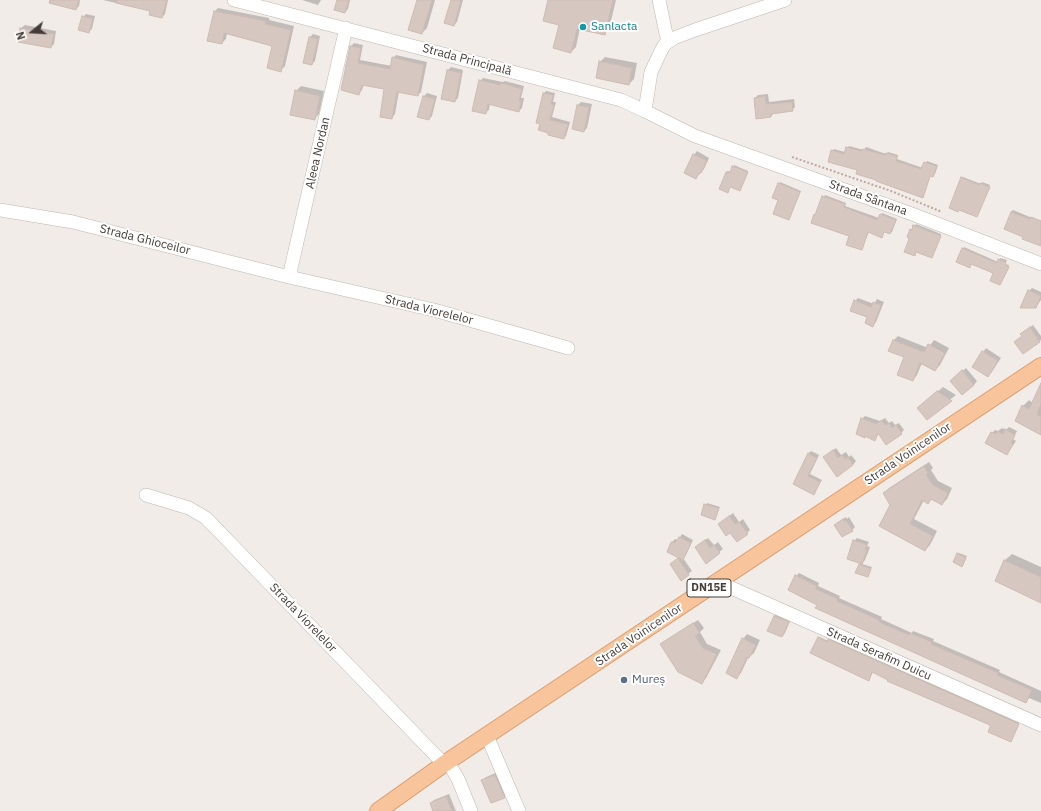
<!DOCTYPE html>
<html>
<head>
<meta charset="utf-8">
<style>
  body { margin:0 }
  #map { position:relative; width:1041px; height:811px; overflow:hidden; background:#f2ece8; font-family:"IBM Plex Sans",sans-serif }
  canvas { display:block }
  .north { position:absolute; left:12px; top:12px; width:40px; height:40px; -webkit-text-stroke:3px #fff; paint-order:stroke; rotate:252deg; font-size:11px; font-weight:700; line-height:16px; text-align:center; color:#453c37 }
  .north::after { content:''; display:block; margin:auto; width:14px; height:18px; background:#453c37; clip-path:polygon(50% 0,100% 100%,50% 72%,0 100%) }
</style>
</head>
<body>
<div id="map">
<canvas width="1041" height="811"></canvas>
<div class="north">N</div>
</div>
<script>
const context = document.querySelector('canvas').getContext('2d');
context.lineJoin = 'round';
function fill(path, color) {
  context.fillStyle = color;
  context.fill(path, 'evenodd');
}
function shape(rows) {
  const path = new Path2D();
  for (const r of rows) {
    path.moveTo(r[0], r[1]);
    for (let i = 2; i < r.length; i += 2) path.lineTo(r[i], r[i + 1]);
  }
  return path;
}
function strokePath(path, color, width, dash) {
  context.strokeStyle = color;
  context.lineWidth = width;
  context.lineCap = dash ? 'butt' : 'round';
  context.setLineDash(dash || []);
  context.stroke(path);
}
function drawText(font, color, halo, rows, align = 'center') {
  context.font = font + ' "IBM Plex Sans",sans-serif';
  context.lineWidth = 4;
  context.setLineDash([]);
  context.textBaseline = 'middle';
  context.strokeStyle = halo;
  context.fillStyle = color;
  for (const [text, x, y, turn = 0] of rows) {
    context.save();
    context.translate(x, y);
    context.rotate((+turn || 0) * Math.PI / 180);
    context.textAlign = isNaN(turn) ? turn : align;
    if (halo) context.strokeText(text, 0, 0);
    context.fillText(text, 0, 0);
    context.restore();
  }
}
fill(shape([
  [66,0,80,0,79,6,76,9],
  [103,0,168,0,165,14,162,17,151,11],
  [302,0,321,0,318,5],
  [338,0,350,0,348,9,345,12],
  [418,0,435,0,427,28,422,33],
  [452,0,463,0,457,22,454,25],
  [549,0,616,0,609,29,604,34,580,28,576,47,571,52,560,24],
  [218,8,269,18,269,20,294,26,285,66,281,70,274,45,227,32,226,39,222,43,214,12],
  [86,14,95,16,92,29,88,32,83,17],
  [25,25,56,31,54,44,51,47,21,28],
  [313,34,320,36,315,61,312,64,304,62,310,37],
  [354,43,363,45,360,60,392,66,393,58,396,55,427,62,421,92,418,95,399,91,395,114,392,118,385,88,364,84,362,90,359,94,342,89,351,46],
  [605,57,637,63,634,79,629,84,600,62],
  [451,67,463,70,458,98,455,101,447,71],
  [483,78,503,82,505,81,524,86,521,98,524,98,522,108,519,111,490,103,489,110,485,113,480,81],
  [301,86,324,91,319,114,314,119,296,91],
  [546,91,555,93,553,102,556,102,552,117,570,122,566,136,564,138,549,134,544,93],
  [427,93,437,96,432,116,429,119,424,96],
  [768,94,769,102,794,99,795,107,792,110,774,113,771,116,757,118,755,98,758,95],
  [581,102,592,104,587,128,584,131,573,128,578,105],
  [849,146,864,150,866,147,886,154,888,152,898,155,897,159,923,168,927,161,938,165,935,174,933,176,931,175,923,197,858,169,832,151,834,149,845,152],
  [697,151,709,158,704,169,696,178,694,155],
  [734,165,748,171,741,189,740,190,730,186,728,192,726,172,728,171,731,172],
  [963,177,981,184,982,182,990,185,978,215,962,178],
  [780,182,801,191,789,219,780,199,779,184],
  [825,195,846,203,845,206,879,218,882,213,897,219,892,232,890,233,885,231,882,236,869,232,861,249,851,235,812,222],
  [1013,210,1037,220,1041,223,1041,245,1024,236,1011,212],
  [916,224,941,234,932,257,917,251,914,255,910,238,908,237,911,229,913,229],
  [964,247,998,262,1000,258,1007,260,1005,264,1009,265,1000,284,994,272,972,263,971,265,958,261],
  [1032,288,1041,292,1041,300,1036,307,1029,291],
  [858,298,874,304,877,299,884,302,876,322,873,325,869,317,855,301],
  [1033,325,1041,336,1041,340,1039,341,1023,336,1025,331],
  [898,336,928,348,934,340,949,348,940,365,935,370,922,363,917,375,913,380,905,356,890,350,894,340],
  [986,348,1001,358,991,373,974,366],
  [966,368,977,381,974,385,954,378],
  [943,387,956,395,927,418,924,403],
  [1041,389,1041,434,1023,406,1029,400,1033,403],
  [865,416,880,421,885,418,889,423,892,421,895,425,899,423,904,430,901,433,879,433,875,439,866,435,865,437,862,419],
  [1009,427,1017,431,1013,439,1016,441,1007,454,992,433,995,430,998,431,1002,428,1006,430],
  [836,448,841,455,846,452,849,457,851,455,856,461,853,465,828,454],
  [811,451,819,455,810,474,822,480,814,493,794,483,808,454],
  [929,462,933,468,931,470,938,481,952,488,947,499,942,504,932,499,928,503,924,500,914,519,937,531,930,545,925,550,884,493,889,488],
  [707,503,720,507,715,518,702,515],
  [733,513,739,522,743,519,750,530,747,533,730,531,719,524],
  [846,517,847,519,849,517,855,527,852,530,835,525],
  [682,534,693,540,686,555,683,558,692,571,681,579,671,564,680,557,672,542,675,539,678,540],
  [708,538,714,545,718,542,723,549,706,562,699,544],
  [857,538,869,542,867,546,870,547,865,560,862,564,872,567,868,576,859,564,861,563,854,541],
  [959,553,967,556,963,564,958,554],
  [1012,554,1041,567,1041,602,996,581,1005,560],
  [799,573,819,583,818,586,840,596,839,598,882,617,881,619,912,633,913,631,934,639,933,641,1000,670,999,672,1041,691,1041,703,1029,698,1026,702,818,604,796,576],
  [778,613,791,619,785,633,782,636,774,616],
  [698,620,704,628,700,632,707,644,721,650,706,678,702,682,666,640],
  [747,634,760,640,754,653,748,658,741,673,736,678,743,639],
  [820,637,828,641,830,639,1019,722,1012,739,991,727,990,725,873,672,870,678,819,638],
  [498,772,507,794,504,797,483,781,486,777],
  [449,794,456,811,434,811,431,803,434,800]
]), '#0003');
const building = shape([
  [50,0,79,0,76,10,49,3,50,0],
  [117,0,167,0,162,18,149,15,150,11,116,3,117,0],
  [337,0,349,0,345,13,334,10,337,0],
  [417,0,432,0,422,34,408,30,417,0],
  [451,0,461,0,454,26,444,23,451,0],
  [548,0,613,0,605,35,577,29,571,53,553,48,559,25,543,21,548,0],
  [214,11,266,21,265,24,291,30,281,72,267,68,272,46,224,33,222,44,207,41,214,11],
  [82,16,93,19,89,33,78,30,82,16],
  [20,28,54,34,51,48,18,42,20,28],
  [309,37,318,39,312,65,303,63,309,37],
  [350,46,361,48,358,63,390,69,392,57,424,65,418,96,397,92,392,119,380,117,384,89,362,85,359,95,341,90,350,46],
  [599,61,632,68,629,85,596,78,599,61],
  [447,70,461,73,455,102,441,99,447,70],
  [479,80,500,85,501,83,522,89,519,101,521,101,519,112,488,104,486,114,472,111,479,80],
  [295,90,320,96,315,120,290,115,295,90],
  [543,93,553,95,551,104,554,105,550,120,568,124,564,139,548,135,548,133,538,130,540,124,536,123,543,93],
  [423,96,435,99,429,120,417,117,423,96],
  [765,96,766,104,792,102,793,111,771,114,771,117,756,119,754,98,765,96],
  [577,105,589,107,584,132,572,129,577,105],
  [846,147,862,151,863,149,885,155,885,153,897,156,896,161,921,169,924,162,937,166,933,177,930,176,923,198,876,181,876,180,856,174,857,170,828,162,831,150,844,154,846,147],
  [693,154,707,161,701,173,699,173,696,179,684,173,693,154],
  [732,166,748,172,740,191,730,187,728,193,719,189,726,172,730,173,732,166],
  [961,177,979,185,980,183,990,187,977,217,959,210,958,212,949,208,961,177],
  [778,183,800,192,789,220,773,214,778,200,772,198,778,183],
  [822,196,845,204,844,207,877,220,880,214,896,220,890,234,884,232,882,238,868,232,862,250,846,245,849,236,811,223,814,214,815,215,822,196],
  [1011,212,1030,219,1031,217,1041,221,1041,246,1022,239,1023,237,1004,229,1011,212],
  [913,225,941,236,932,258,916,252,915,256,904,252,909,239,907,237,910,229,912,230,913,225],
  [962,248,997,263,998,259,1006,262,1005,265,1009,267,1000,285,990,281,993,273,971,264,970,268,956,262,962,248],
  [1028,290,1041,296,1036,308,1020,308,1028,290],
  [854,300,871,307,873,302,881,305,873,327,865,323,867,317,850,311,854,300],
  [1030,327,1040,342,1023,354,1014,342,1022,336,1020,334,1030,327],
  [893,340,924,352,928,344,945,353,935,371,920,363,913,381,897,375,904,357,888,351,893,340],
  [982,351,998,361,988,377,972,367,982,351],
  [962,370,974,385,962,395,950,381,962,370],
  [1041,383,1041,404,1037,414,1041,417,1041,435,1015,421,1022,405,1029,409,1041,383],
  [937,391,952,401,927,420,917,408,937,391],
  [861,418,876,424,882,420,885,425,889,423,892,428,896,425,902,434,886,445,878,433,875,441,865,436,865,438,856,434,861,418],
  [1005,429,1015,435,1011,443,1013,444,1007,455,985,443,991,432,996,434,998,431,1003,434,1005,429],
  [833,450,838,458,842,455,845,459,848,457,853,465,837,477,823,457,833,450],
  [808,453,817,458,808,476,820,482,814,495,793,484,808,453],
  [924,466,928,473,926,475,933,485,948,493,942,505,931,499,928,504,922,500,910,524,933,536,925,551,879,526,890,505,883,493,924,466],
  [704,504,719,508,715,520,701,515,704,504],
  [729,516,735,524,739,522,748,534,737,542,730,533,726,536,718,524,729,516],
  [843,519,844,521,846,520,853,531,842,537,834,525,843,519],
  [679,537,691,543,683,560,667,552,671,542,675,543,679,537],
  [705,540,710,548,714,545,720,553,706,564,695,547,705,540],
  [853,540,867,545,865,550,867,550,862,564,847,559,853,540],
  [957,553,966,558,962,567,953,562,957,553],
  [678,558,689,575,681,581,670,564,678,558],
  [1004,560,1041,577,1041,603,995,581,1004,560],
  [859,564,871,569,868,577,855,573,859,564],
  [795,575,817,586,816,589,838,599,837,601,879,620,879,622,909,635,910,633,932,642,931,644,998,673,997,675,1032,690,1026,703,815,608,817,605,788,590,795,575],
  [774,616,789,622,782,637,767,631,774,616],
  [693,623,700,633,695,636,703,648,717,654,702,684,678,672,660,644,693,623],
  [818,637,827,642,828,639,1019,724,1011,742,988,732,990,727,990,725,887,681,888,680,872,672,869,681,810,653,818,637],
  [742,638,756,645,749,658,747,657,737,679,726,673,742,638],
  [495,775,505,798,491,803,481,780,495,775],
  [446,796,452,811,433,811,430,803,446,796]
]);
fill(building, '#d6c8c1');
strokePath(building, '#cdbbb1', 1);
const minor = shape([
  [234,0,621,100,645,111,695,136,912,214,1041,264],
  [659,0,666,34,669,41],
  [645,111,651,72,661,51,665,44,674,38,695,30,785,0],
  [0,210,73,222,289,277,434,310,568,348],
  [289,277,346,28],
  [146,495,189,508,206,518,444,764],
  [718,582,1041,725],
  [487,736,519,811],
  [448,762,458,779,471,811]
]);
const major = shape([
  [378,811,444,764,1041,366]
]);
strokePath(minor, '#c0b5ae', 14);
strokePath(major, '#db9c6d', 18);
strokePath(shape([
  [792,157,891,191,942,212]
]), '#bea99d', 2, [2, 2]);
strokePath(minor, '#fff', 13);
strokePath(major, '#f7c49c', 16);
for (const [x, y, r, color] of [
  [583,27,4,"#0f9aa8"],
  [624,680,4,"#5c6f8a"]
]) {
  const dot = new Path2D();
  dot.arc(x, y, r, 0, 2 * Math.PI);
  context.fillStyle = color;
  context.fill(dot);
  strokePath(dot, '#fff', 1.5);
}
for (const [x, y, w] of [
  [709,588,44]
]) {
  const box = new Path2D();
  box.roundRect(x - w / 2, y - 9, w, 18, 3);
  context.fillStyle = '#fff';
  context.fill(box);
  strokePath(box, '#453c37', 1);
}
drawText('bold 11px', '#453c37', null, [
  ["DN15E",709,588]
]);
drawText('12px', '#0d838f', '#fff', [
  ["Sanlacta",591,27]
], 'left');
drawText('12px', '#453c37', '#fff', [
  ["Strada Principală",467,60,15],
  ["Aleea Nordan",318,153,-77],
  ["Strada Sântana",868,198,20],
  ["Strada Ghioceilor",145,240,14],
  ["Strada Viorelelor",429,310,14],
  ["Strada Voinicenilor",908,454,-34],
  ["Strada Viorelelor",303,618,46],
  ["Strada Voinicenilor",639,635,-34],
  ["Strada Serafim Duicu",879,654,24]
]);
drawText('12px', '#4e5e75', '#fff', [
  ["Mureș",632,680]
], 'left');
</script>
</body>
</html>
